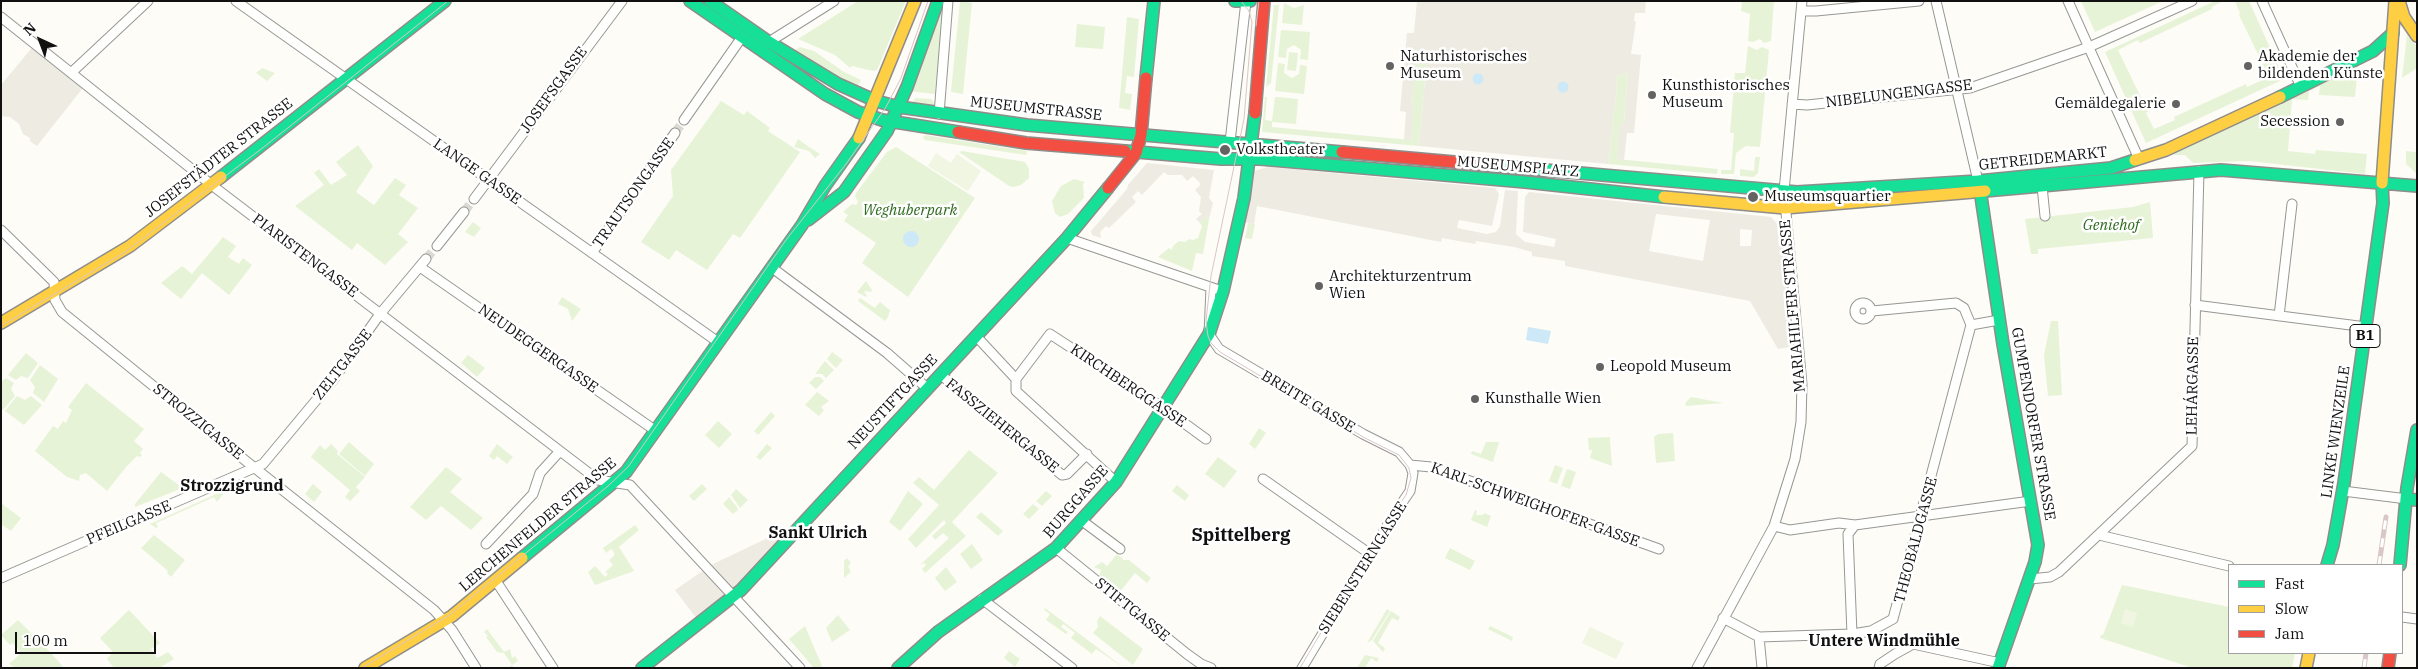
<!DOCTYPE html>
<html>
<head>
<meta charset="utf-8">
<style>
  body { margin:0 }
  #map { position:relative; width:2418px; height:669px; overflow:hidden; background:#fdfcf7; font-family:"IBM Plex Serif",serif }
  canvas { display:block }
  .frame { position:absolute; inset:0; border:2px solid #111; pointer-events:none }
  .legend { position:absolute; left:2228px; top:564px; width:175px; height:90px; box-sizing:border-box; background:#fff; border:1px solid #a0a0a0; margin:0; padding:6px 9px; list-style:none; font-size:15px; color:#111 }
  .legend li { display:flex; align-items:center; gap:10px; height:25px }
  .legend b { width:25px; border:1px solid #a0a0a0 }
  .north { position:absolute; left:15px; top:15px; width:50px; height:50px; -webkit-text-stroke:4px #fff; paint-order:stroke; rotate:317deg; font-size:14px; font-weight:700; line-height:20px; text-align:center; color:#111 }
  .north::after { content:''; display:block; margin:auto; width:18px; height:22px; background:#111; clip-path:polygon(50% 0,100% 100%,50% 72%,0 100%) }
  .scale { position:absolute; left:15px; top:632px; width:141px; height:22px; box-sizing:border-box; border:2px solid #111; border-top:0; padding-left:6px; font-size:15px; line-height:18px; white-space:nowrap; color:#111; -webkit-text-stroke:4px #fff; paint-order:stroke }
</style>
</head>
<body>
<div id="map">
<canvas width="2418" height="669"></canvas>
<div class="frame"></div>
<ul class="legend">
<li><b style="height:6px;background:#16e098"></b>Fast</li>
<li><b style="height:6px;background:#ffcf43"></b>Slow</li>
<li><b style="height:6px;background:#f24e42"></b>Jam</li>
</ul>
<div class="north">N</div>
<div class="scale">100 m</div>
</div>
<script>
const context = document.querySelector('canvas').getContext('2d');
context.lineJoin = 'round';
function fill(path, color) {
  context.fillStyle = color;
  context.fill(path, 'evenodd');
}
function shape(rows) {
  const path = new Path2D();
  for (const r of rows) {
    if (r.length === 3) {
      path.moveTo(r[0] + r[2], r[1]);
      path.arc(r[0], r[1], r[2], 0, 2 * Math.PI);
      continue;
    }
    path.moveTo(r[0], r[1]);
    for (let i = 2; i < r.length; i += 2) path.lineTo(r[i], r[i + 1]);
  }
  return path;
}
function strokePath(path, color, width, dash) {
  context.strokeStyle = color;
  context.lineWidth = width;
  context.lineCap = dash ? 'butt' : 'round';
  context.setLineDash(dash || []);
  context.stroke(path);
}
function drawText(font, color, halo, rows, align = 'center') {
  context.font = font + ' "IBM Plex Serif",serif';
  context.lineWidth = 5;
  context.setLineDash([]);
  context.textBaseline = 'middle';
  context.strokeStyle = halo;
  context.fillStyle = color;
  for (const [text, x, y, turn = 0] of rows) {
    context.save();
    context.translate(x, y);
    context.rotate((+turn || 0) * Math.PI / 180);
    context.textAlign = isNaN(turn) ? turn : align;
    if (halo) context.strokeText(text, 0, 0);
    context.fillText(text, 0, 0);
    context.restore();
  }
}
fill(shape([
  [858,1,906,1,877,70,873,71,852,66,850,68,835,55,798,39],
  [960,1,972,3,963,94,951,92],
  [1742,1,1774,1,1771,41,1764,43,1760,39,1753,42,1748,41,1750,14,1741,11],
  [2081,1,2163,1,2095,32],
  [2215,1,2223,1,2212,7,2212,9,2140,43,2138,40,2118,50,2148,112,2146,113,2154,129,2175,120,2174,117,2246,84,2247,87,2269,77,2239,15,2240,13,2235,1,2249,1,2284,79,2146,143,2105,52],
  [939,2,944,3,935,94,908,91],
  [1284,3,1294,8,1304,5,1302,25,1282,23],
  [1274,5,1279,5,1271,83,1266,87],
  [1127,17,1139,19,1134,77,1127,76,1125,93,1132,94,1130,110,1119,108],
  [1077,24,1105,27,1103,49,1075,47],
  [1281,30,1310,32,1308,60,1300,59,1301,50,1294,45,1287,49,1286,58,1278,57],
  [2407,35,2417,47,2417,68,2402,78],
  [1748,46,1757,50,1762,47,1769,50,1760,147,1746,146,1736,153,1734,174,1721,174,1721,170,1731,170,1734,133,1730,133,1735,73,1745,73],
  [800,47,814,51,844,72,861,80,858,86,825,70,795,50],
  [1289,52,1298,53,1296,71,1287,70],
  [1415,53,1427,60,1419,146,1262,132,1265,97,1267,97,1265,120,1272,121,1275,97,1278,97,1298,99,1296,124,1272,122,1272,127,1411,140,1413,105,1411,105],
  [1278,63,1285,64,1284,73,1292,78,1299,74,1300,65,1307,66,1304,94,1275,91],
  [2358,66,2355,97,2319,95,2320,86,2309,91,2308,100,2292,99,2288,151,2315,154,2316,150,2367,154,2365,174,2249,161,2193,163,2185,155,2174,155,2173,153],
  [262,68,275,73,267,81,256,73],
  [1628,73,1624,124,1617,159,1718,169,1717,174,1608,164,1617,86,1616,77],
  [915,98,931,99,934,102,934,105,912,104],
  [721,101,744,115,747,111,770,128,768,131,800,152,740,238,733,234,707,270,676,250,669,260,641,242,673,196,671,170],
  [925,135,1027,151,1026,155,925,140,923,138],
  [798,139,809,147,820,154,815,158,809,151,794,147],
  [358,145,373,166,356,192,374,205,395,178,406,185,399,195,418,208,398,234,408,242,385,265,357,243,352,250,295,206,324,185,314,173,319,169,331,185,347,175,336,162],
  [896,147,975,198,908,297,862,263,876,243,844,221,848,215,843,212,852,204,856,205,858,202,855,196,856,193,887,152],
  [962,151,1025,162,1029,169,1029,178,1021,185,1013,187,1009,186,959,152],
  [2406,151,2415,152,2417,154,2417,174,2406,164],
  [1755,157,1760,157,1758,173,1754,177,1740,176,1740,169,1754,171],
  [1074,179,1085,182,1083,184,1084,198,1068,214,1060,217,1055,213,1052,201,1061,186],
  [2150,202,2153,238,2038,249,2038,254,2031,254,2025,219,2133,207],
  [1206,217,1209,219,1203,254,1196,253,1192,271,1158,257,1169,248,1172,250,1173,246,1179,241,1185,242,1189,239,1193,240,1198,238,1202,226,1199,222],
  [473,222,481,228,474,237,465,232],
  [1248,223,1255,224,1252,239,1245,238],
  [223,237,236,246,228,257,239,264,243,258,252,265,229,295,202,273,181,299,161,283,182,266,192,274],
  [866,281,872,290,871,292,864,291,867,296,866,297,857,292],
  [562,297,581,309,572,321,568,309,558,304],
  [860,298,875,308,880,302,890,310,888,317,885,321,858,301],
  [2051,321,2058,321,2062,395,2048,396,2044,355],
  [832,352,843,360,836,368,827,359],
  [26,353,38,363,28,378,21,376,16,380,8,375],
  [468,355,485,368,477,377,461,363],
  [825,361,834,370,826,378,822,374,815,374],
  [40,365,58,379,44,402,33,393,35,387,30,380],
  [815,377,820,377,824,381,816,389,809,383],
  [6,378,14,383,11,389,15,396,3,410,1,408,1,382],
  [86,383,144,429,134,441,143,449,140,453,142,455,140,457,137,456,126,467,107,491,86,473,80,475,79,481,67,477,35,451,53,426,58,429,63,421,66,423,72,410,68,407],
  [817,392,829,401,821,407,824,410,819,416,805,405],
  [17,396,25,400,31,396,42,405,24,425,5,411],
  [1691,397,1723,403,1686,406,1685,403],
  [771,412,775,416,758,435,754,431],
  [718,421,732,434,719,448,705,435],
  [1259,428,1266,433,1255,449,1249,444],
  [1673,433,1675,461,1656,463,1654,437,1658,434],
  [1610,437,1610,440,1612,466,1590,458,1592,450,1589,450,1588,438],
  [349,442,374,464,365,476,339,454],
  [1486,442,1499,442,1493,462,1471,454,1472,451,1481,454],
  [331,444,338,451,337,454,365,477,356,487,360,491,350,501,345,497,350,490,311,457,320,445,325,450],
  [497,444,513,457,507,464,497,456,494,460,489,456],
  [767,444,772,448,760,460,756,457],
  [969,450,998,473,952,522,966,536,925,573,922,569,926,565,924,563,919,566,949,538,943,533,935,540,932,536,946,523,944,520,916,548,908,539,939,505,913,483,919,477,934,490],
  [1218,457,1237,471,1224,488,1205,474],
  [1555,465,1563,468,1557,484,1549,481],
  [446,467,462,479,450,492,483,518,471,530,441,506,426,520,410,507],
  [1567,469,1576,472,1570,489,1561,486],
  [161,472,180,486,180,489,135,507,135,504],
  [313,484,322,492,314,502,305,494],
  [702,484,707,489,694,501,689,496],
  [1177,485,1189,495,1185,501,1172,491],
  [736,489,748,500,740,508,731,495],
  [223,491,224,493,217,502,214,497,156,523,158,527,156,528,150,524],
  [908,491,923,504,900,531,889,522],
  [1046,491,1052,496,1042,506,1036,501],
  [729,497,737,507,738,510,733,514,723,504],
  [1,503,21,518,11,531,1,524],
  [1033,504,1039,509,1029,519,1023,514],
  [1475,510,1477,511,1476,515,1483,515,1484,513,1491,516,1487,527,1471,520],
  [981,512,1003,531,998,536,976,517],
  [635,525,639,530,619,547,634,571,595,585,588,572,595,566,605,577,608,574,605,572,613,565,609,560,614,556,614,552,611,549,606,553,603,548],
  [154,535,185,560,171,577,167,573,168,571,141,548],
  [972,544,983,560,971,569,960,554],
  [1450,548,1475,561,1470,570,1445,558],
  [1117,554,1124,560,1129,560,1151,578,1147,583,1135,573,1119,593,1099,577,1101,570,1094,567,1102,562,1107,566],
  [847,558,851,563,848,566,851,572,844,578,844,561],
  [946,567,957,582,945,591,935,578],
  [2122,585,2229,607,2229,653,2295,653,2292,668,2193,668,2100,638,2101,635,2103,635],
  [1045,608,1097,647,1124,668,1096,649,1092,654,1071,638,1075,633,1070,629,1063,624,1061,627,1068,632,1066,634,1046,620,1050,614,1044,610],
  [1387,609,1390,611,1372,640,1367,643],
  [129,610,160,643,151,649,157,658,168,652,174,659,159,668,114,668,107,659,113,652,100,638],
  [1391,611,1400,617,1398,621,1392,618,1378,643,1385,648,1383,652,1373,641],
  [838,615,850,630,832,642,826,628],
  [1100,616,1143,649,1133,665,1093,633,1098,627,1097,621],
  [18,620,52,654,64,668,16,668,9,664,21,653,13,643,10,645,1,635],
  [805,626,822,666,820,668,814,668,789,639],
  [1490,626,1513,637,1512,641,1488,629],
  [487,629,504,652,510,649,512,658,515,656,518,661,512,665,514,668,508,668,512,665,504,653,497,652,486,637,488,636,484,632],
  [1009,651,1020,659,1015,667,1004,658],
  [1365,655,1379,658,1377,662,1371,658,1365,668,1357,668]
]), '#e7f3d7');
fill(shape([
  [936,153,951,163,957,154,981,171,968,191,928,166],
  [2125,609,2137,613,2133,627,2121,623],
  [1590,627,1624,643,1616,659,1582,643]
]), '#f0f6e1');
fill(shape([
  [1417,1,1646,1,1645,13,1635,13,1634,21,1636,21,1631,54,1641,55,1634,133,1627,133,1624,160,1617,159,1620,125,1624,124,1628,73,1616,77,1617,86,1608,164,1419,146,1427,60,1416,53,1411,104,1414,106,1411,140,1404,140,1406,112,1400,111,1407,33,1414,33],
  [35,44,86,84,37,146,30,141,30,138,23,134,19,124,10,117,1,116,1,85],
  [1147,163,1214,170,1209,198,1213,203,1209,219,1206,217,1199,222,1196,219,1202,214,1199,211,1201,197,1195,190,1201,184,1193,176,1187,181,1182,175,1168,175,1164,172,1142,195,1138,191,1132,197,1136,202,1109,228,1106,226,1100,232,1101,238,1092,235,1091,231,1127,189,1128,185],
  [1268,167,1495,188,1499,194,1492,226,1459,220,1457,228,1487,234,1496,232,1500,226,1505,190,1518,191,1516,234,1525,242,1554,247,1556,239,1523,232,1525,197,1529,192,1771,217,1780,227,1795,346,1778,349,1750,301,1565,266,1565,261,1532,256,1532,252,1514,247,1476,241,1475,244,1442,238,1441,242,1257,206,1254,224,1244,222,1254,171],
  [1656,214,1710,220,1703,261,1649,251],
  [1740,229,1752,230,1751,246,1740,246],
  [776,534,781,538,738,587,697,619,675,590,711,565]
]), '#edebe2');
fill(shape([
  [1478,79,5.5],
  [1563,87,5.5],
  [911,239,8],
  [1528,327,1551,331,1548,344,1526,340]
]), '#cde8f7');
strokePath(shape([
  [675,133,684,120],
  [464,212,474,199],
  [426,259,437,246]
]), '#dad9d4', 9, [9, 4.5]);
const street = shape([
  [236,1,718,342],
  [1936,1,1978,181],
  [2068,1,2139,159],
  [2262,1,2301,87],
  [1801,11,1816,11,1919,1],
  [1,17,213,186,598,480,630,485,800,668],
  [769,42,834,1],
  [71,73,148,1],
  [1792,104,1807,105,1970,88,2089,47,2192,1],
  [939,114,948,1],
  [684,120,742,37],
  [1230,142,1246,1],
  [2042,186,2045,216],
  [474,199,622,1],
  [1,230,54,282,55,300,62,312,246,461,434,610,452,630,476,668],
  [1067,238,1216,289],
  [437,246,464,212],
  [592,253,675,133],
  [420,267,656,431],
  [771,267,887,353,927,388],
  [1211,288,1209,334,1219,349,1363,434,1399,452,1410,465,1413,473,1410,491,1393,516,1302,668],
  [1863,311,8],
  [2195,305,2366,327],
  [1872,311,1956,303,1964,308,1971,325],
  [2279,316,2292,204],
  [1971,325,1999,320],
  [976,336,1016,379,1016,391,1116,482],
  [940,374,1062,475,1067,474,1087,454],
  [1016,379,1050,334,1162,407,1206,439],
  [1410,465,1431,467,1659,549],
  [1263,479,1370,554],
  [2343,491,2407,499],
  [1081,520,1120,549],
  [1774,526,1790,530,1839,523,1855,525,2031,501],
  [2099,535,2229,566],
  [486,544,533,494,540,473,560,451],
  [1056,548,1187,654,1201,664,1211,668],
  [1,578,263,464,333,380,380,314,426,259],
  [2030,579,2050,577,2059,572,2192,446,2199,171],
  [496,581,553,668],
  [982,599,1072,668],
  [2402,617,2417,619],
  [1723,618,1759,637,1852,634,1871,631,1893,619,1971,325],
  [1852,634,1848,534,1855,525],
  [1759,637,1762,668],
  [1697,668,1774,526,1795,459,1801,422,1802,384,1784,191,1802,1],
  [1879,668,1880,664,1895,654,1913,644,2000,663]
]);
const fast = shape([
  [690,1,825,94,858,112,882,120,958,132],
  [710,1,769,42,838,84,876,101,899,107,1027,125,1342,152],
  [1235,1,1250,1],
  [1146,78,1154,1],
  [2280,97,2373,51,2393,33],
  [1125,151,1221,159,1260,159,1525,182,1664,197],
  [1488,165,1797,192,1978,181,2111,168,2135,160],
  [221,177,445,1],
  [1979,183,2003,344,2038,545,2035,562,1998,668],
  [1985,191,2221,170,2417,186],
  [808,220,844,192,887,131,907,87,938,1],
  [2407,499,2417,500],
  [522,558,626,472,802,225,825,186,859,138],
  [2327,565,2333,545,2344,483,2383,203,2382,183],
  [2400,565,2407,488,2417,430],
  [642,668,741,590,1067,238,1108,188],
  [898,668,938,632,1056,548,1116,482,1209,334,1223,291,1244,198,1255,113]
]);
const slow = shape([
  [2399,1,2404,17,2417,36],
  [859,138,915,1],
  [2135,160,2166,150,2280,97],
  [2382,183,2395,1],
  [1664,197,1785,208,1985,191],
  [1,323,130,246,221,177],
  [365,668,452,616,522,558],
  [2306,668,2309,653]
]);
const jam = shape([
  [1255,113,1264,1],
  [958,132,1026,143,1125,151],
  [1342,152,1488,165],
  [1108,188,1136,153,1141,135,1146,78],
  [2388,668,2390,653]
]);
strokePath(street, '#979795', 11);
strokePath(fast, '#8e8d8b', 14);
strokePath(slow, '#8e8d8b', 14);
strokePath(jam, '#8e8d8b', 14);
strokePath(street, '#fffffe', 9);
strokePath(fast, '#16e098', 11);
strokePath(slow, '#ffcf43', 11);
strokePath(jam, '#f24e42', 11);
strokePath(shape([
  [1241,1,1249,11,1252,22,1244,119,1211,276,1206,321,1208,336,1211,343,1220,352,1365,438,1399,455,1409,468,1411,478,1406,495,1384,526,1300,668],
  [1256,26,1259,1],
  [1,326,125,252,265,146,448,1],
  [362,668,451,614,608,486,628,467,786,240,846,164,886,107,901,78,928,1]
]), '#d9c6c7', 1);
const rail = shape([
  [2379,565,2386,517],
  [2364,668,2366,653]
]);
strokePath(rail, '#d9c6c7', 5);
strokePath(rail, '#fff', 3, [9]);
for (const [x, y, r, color] of [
  [1390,66,5,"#646362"],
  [2248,66,5,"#646362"],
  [1652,95,5,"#646362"],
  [2176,104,5,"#646362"],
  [2340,122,5,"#646362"],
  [1225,150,6,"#646362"],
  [1753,197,6,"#646362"],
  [1319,286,5,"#646362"],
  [1600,367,5,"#646362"],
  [1475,399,5,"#646362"]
]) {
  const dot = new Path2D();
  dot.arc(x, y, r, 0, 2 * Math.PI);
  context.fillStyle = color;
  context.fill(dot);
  strokePath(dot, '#fff', 2);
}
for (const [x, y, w] of [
  [2365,336,30]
]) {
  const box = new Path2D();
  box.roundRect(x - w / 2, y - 11.5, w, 23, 4);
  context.fillStyle = '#fff';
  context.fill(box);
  strokePath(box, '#111', 1);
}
drawText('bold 14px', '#111', null, [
  ["B1",2365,336]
]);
drawText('15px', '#111', '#fff', [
  ["Naturhistorisches",1400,57],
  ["Museum",1400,74],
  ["Akademie der",2258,57],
  ["bildenden Künste",2258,74],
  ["Kunsthistorisches",1662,86],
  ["Museum",1662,103],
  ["Gemäldegalerie",2166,104,"right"],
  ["Secession",2330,122,"right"],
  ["Volkstheater",1236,150],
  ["Museumsquartier",1764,197],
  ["Architekturzentrum",1329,277],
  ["Wien",1329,294],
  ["Leopold Museum",1610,367],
  ["Kunsthalle Wien",1485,399]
], 'left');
drawText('15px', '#111', '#fff', [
  ["JOSEFSGASSE",554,90,-54],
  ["NIBELUNGENGASSE",1899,94,-7],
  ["MUSEUMSTRASSE",1036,109,6],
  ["JOSEFSTÄDTER STRASSE",219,158,-38],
  ["GETREIDEMARKT",2043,159,-6],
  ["MUSEUMSPLATZ",1518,167,5],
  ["LANGE GASSE",477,172,35],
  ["TRAUTSONGASSE",634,193,-55],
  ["PIARISTENGASSE",305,256,37],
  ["MARIAHILFER STRASSE",1793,306,-95],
  ["NEUDEGGERGASSE",538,349,35],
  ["ZELTGASSE",343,365,-52],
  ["KIRCHBERGGASSE",1128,386,34],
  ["LEHÁRGASSE",2193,386,-89],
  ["NEUSTIFTGASSE",893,402,-47],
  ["BREITE GASSE",1308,402,31],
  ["STROZZIGASSE",198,422,39],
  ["GUMPENDORFER STRASSE",2033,424,80],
  ["FASSZIEHERGASSE",1002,426,39],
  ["LINKE WIENZEILE",2336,432,-82],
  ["BURGGASSE",1076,502,-49],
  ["KARL-SCHWEIGHOFER-GASSE",1535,505,20],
  ["PFEILGASSE",129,523,-23],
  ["LERCHENFELDER STRASSE",538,525,-40],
  ["THEOBALDGASSE",1916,540,-75],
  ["SIEBENSTERNGASSE",1363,568,-58],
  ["STIFTGASSE",1132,610,39]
]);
drawText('italic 15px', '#2f6b1f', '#fff', [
  ["Weghuberpark",910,211],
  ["Geniehof",2111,226]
]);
drawText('bold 16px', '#111', '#fff', [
  ["Strozzigrund",232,486],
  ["Sankt Ulrich",818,533],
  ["Untere Windmühle",1884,641]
]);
drawText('bold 18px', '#111', '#fff', [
  ["Spittelberg",1241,536]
]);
</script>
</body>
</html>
